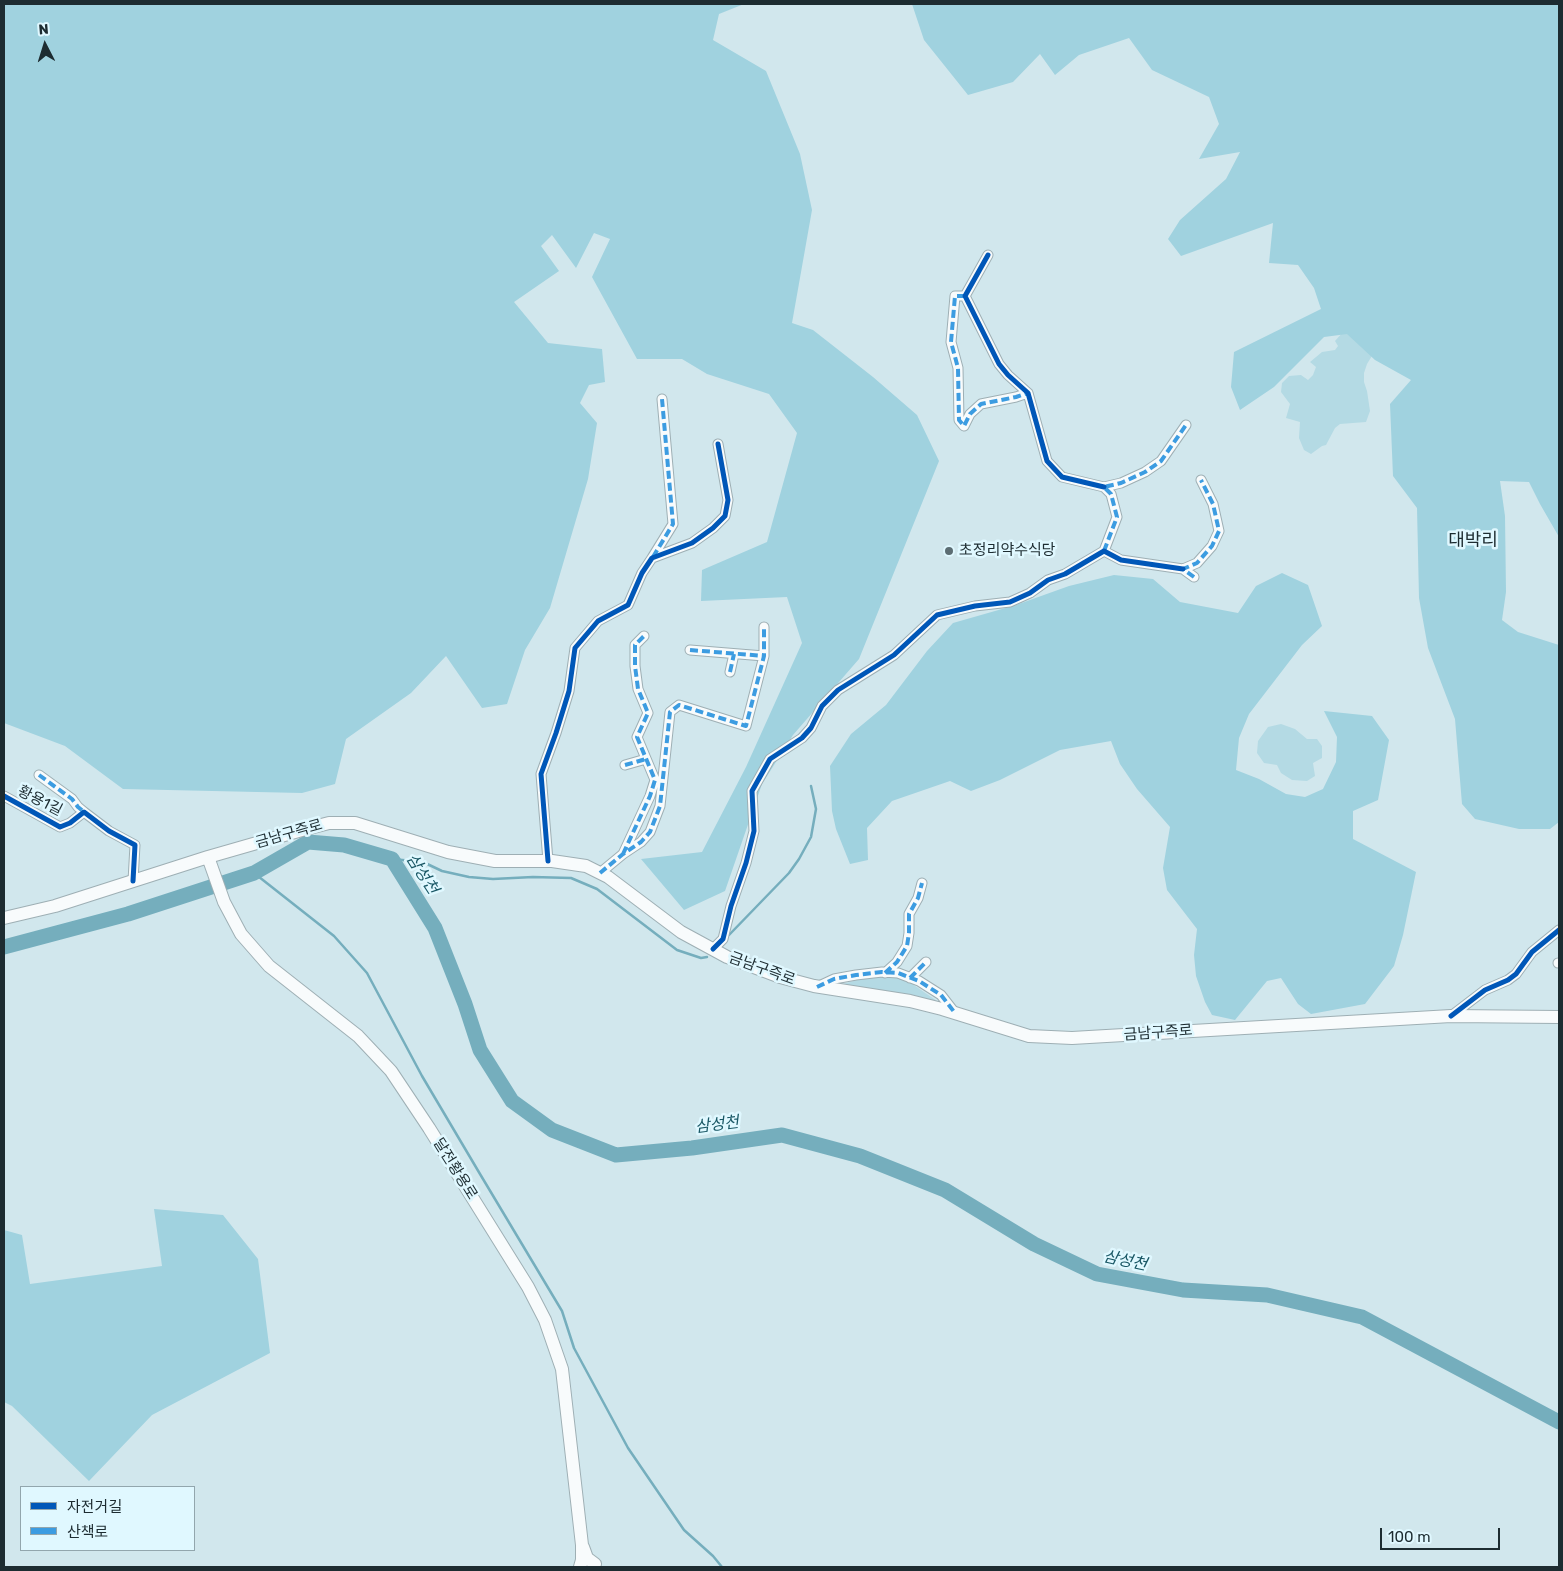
<!DOCTYPE html>
<html>
<head>
<meta charset="utf-8">
<style>
  body { margin:0 }
  #map { position:relative; width:1563px; height:1571px; overflow:hidden; background:#d1e7ed; font-family:Rubik,"Noto Sans KR",sans-serif }
  canvas { display:block }
  .frame { position:absolute; inset:0; border:5px solid #1d2c31; pointer-events:none }
  .legend { position:absolute; left:20px; top:1486px; width:175px; height:65px; box-sizing:border-box; background:#e0f8ff; border:1px solid #92a6ad; margin:0; padding:6px 9px; list-style:none; font-size:15px; color:#1d2c31 }
  .legend li { display:flex; align-items:center; gap:10px; height:25px }
  .legend b { width:25px; border:1px solid #92a6ad }
  .north { position:absolute; left:20px; top:20px; width:50px; height:50px; -webkit-text-stroke:4px #e0f8ff; paint-order:stroke; rotate:355deg; font-size:14px; font-weight:700; line-height:20px; text-align:center; color:#1d2c31 }
  .north::after { content:''; display:block; margin:auto; width:18px; height:22px; background:#1d2c31; clip-path:polygon(50% 0,100% 100%,50% 72%,0 100%) }
  .scale { position:absolute; left:1380px; top:1528px; width:120px; height:22px; box-sizing:border-box; border:2px solid #1d2c31; border-top:0; padding-left:6px; font-size:15px; line-height:18px; white-space:nowrap; color:#1d2c31; -webkit-text-stroke:4px #e0f8ff; paint-order:stroke }
</style>
</head>
<body>
<div id="map">
<canvas width="1563" height="1571"></canvas>
<div class="frame"></div>
<ul class="legend">
<li><b style="height:6px;background:#0057b8"></b>자전거길</li>
<li><b style="height:6px;background:#3c9ce1"></b>산책로</li>
</ul>
<div class="north">N</div>
<div class="scale">100 m</div>
</div>
<script>
const context = document.querySelector('canvas').getContext('2d');
context.lineJoin = 'round';
function fill(path, color) {
  context.fillStyle = color;
  context.fill(path, 'evenodd');
}
function shape(rows) {
  const path = new Path2D();
  for (const r of rows) {
    path.moveTo(r[0], r[1]);
    for (let i = 2; i < r.length; i += 2) path.lineTo(r[i], r[i + 1]);
  }
  return path;
}
function strokePath(path, color, width, dash) {
  context.strokeStyle = color;
  context.lineWidth = width;
  context.lineCap = dash ? 'butt' : 'round';
  context.setLineDash(dash || []);
  context.stroke(path);
}
function drawText(font, color, halo, rows, align = 'center') {
  context.font = font + ' Rubik,"Noto Sans KR",sans-serif';
  context.lineWidth = 5;
  context.setLineDash([]);
  context.textBaseline = 'middle';
  context.strokeStyle = halo;
  context.fillStyle = color;
  for (const [text, x, y, turn = 0] of rows) {
    context.save();
    context.translate(x, y);
    context.rotate((+turn || 0) * Math.PI / 180);
    context.textAlign = isNaN(turn) ? turn : align;
    if (halo) context.strokeText(text, 0, 0);
    context.fillText(text, 0, 0);
    context.restore();
  }
}
fill(shape([
  [1359,314,1375,351,1367,364,1364,373,1364,382,1367,391,1370,411,1366,422,1340,424,1335,428,1326,445,1322,446,1311,454,1304,450,1299,438,1300,422,1286,418,1290,404,1281,392,1282,383,1289,376,1301,375,1308,380,1313,375,1316,367,1310,362,1322,352,1335,350,1338,346,1335,341],
  [1281,724,1295,729,1307,739,1317,739,1322,746,1322,758,1313,763,1315,776,1307,781,1292,780,1281,773,1277,765,1264,763,1257,753,1258,741,1268,727],
  [882,976,893,977,908,981,937,1001,840,985,864,978]
]), '#b4dae4');
fill(shape([
  [4,4,744,4,719,14,713,40,766,71,800,154,812,210,792,323,813,330,873,377,917,415,939,461,859,659,793,735,762,784,725,891,684,910,641,859,702,852,746,767,802,643,787,597,701,601,702,570,767,542,797,433,769,394,707,374,682,359,637,359,592,277,610,239,594,233,576,268,552,235,541,246,559,271,514,302,548,343,602,349,605,382,589,385,580,403,597,423,588,479,550,608,525,650,507,704,482,708,446,656,411,693,346,739,335,784,302,793,123,789,65,746,4,723],
  [912,4,1559,4,1559,537,1540,504,1529,482,1500,481,1505,516,1506,592,1502,620,1518,632,1559,645,1559,822,1550,829,1519,829,1475,819,1462,804,1455,719,1428,648,1419,598,1417,508,1393,476,1390,404,1411,380,1375,360,1347,334,1324,337,1274,387,1240,410,1231,387,1234,352,1321,309,1314,288,1298,265,1269,263,1273,223,1181,256,1168,239,1180,220,1226,179,1240,152,1199,159,1219,124,1209,97,1152,70,1129,38,1079,55,1055,75,1040,54,1013,82,968,95,924,40],
  [1282,573,1308,585,1322,626,1302,645,1249,714,1239,738,1236,770,1259,779,1286,794,1305,797,1323,789,1336,762,1337,737,1324,711,1372,716,1389,740,1378,800,1353,811,1353,839,1416,872,1403,935,1394,966,1365,1004,1311,1014,1298,1004,1281,978,1267,981,1235,1020,1212,1015,1205,1002,1196,976,1194,955,1197,929,1167,890,1163,868,1170,827,1137,789,1120,764,1111,741,1060,750,1000,780,971,791,950,781,892,801,867,828,868,860,850,864,836,829,832,811,830,766,851,734,886,705,927,651,953,623,1016,605,1069,586,1114,575,1153,579,1180,602,1238,613,1256,586],
  [154,1209,223,1215,258,1259,270,1353,152,1415,89,1481,12,1406,4,1402,4,1230,22,1235,30,1284,162,1266]
]), '#a0d2df');
strokePath(shape([
  [392,859,423,862,442,871,469,877,493,879,533,877,571,878,597,889,677,950,701,958,707,957],
  [254,873,334,936,367,973,422,1076,480,1174,562,1311,574,1348,628,1448,684,1530,713,1556,722,1567],
  [729,935,789,873,799,859,811,837,816,809,811,786]
]), '#75aebd', 2.5);
strokePath(shape([
  [4,947,128,914,254,873,308,842,344,845,392,859,435,928,465,1004,480,1050,512,1101,552,1130,616,1155,692,1148,782,1135,860,1156,945,1190,1034,1244,1097,1274,1183,1290,1267,1295,1362,1317,1559,1422]
]), '#75aebd', 15);
const street = shape([
  [988,255,965,296,999,364,1008,375,1028,393,1047,461,1062,477,1104,487],
  [965,296,955,296,951,342,958,368,959,420,964,426,970,414,981,404,1016,397,1028,393],
  [1104,551,1117,517,1111,494,1104,487,1121,483,1145,472,1161,461,1186,425],
  [652,558,673,524,662,399],
  [1194,577,1183,569,1197,563,1212,546,1219,531,1213,504,1201,480],
  [690,650,764,656],
  [730,672,734,654],
  [625,765,646,759],
  [39,775,72,799,78,807,84,812],
  [4,796,60,827,70,823,84,812,109,831,135,845,133,881],
  [623,854,650,796,655,780,637,737,648,713,638,689,635,666,635,645,644,636],
  [548,861,541,774,556,733,569,691,575,648,598,621,628,605,642,573,652,558,692,543,713,528,725,516,728,500,718,444],
  [600,873,623,854,641,842,650,832,660,806,670,712,679,705,746,726,764,656,764,627],
  [713,949,723,939,731,906,746,863,754,831,752,791,770,759,802,738,811,728,822,706,838,690,894,655,937,615,975,606,1010,602,1030,593,1048,580,1065,574,1104,551,1121,560,1183,569],
  [1558,963,1559,963],
  [885,973,897,962,907,946,909,933,909,914,918,898,922,883],
  [910,978,926,962],
  [819,986,834,979,856,975,882,972,898,973,919,981,941,995,955,1013],
  [1451,1016,1485,990,1508,980,1516,974,1532,952,1559,930]
]);
const secondary = shape([
  [208,857,224,902,241,934,269,966,358,1036,391,1071,429,1128,528,1287,545,1320,562,1369,582,1545,582,1560,580,1567],
  [4,918,55,906,208,857,302,830,329,823,355,823,448,852,495,861,552,861,586,866,608,877,681,932,727,957,780,977,814,986,910,1001,942,1009,1029,1036,1072,1038,1451,1016,1559,1017],
  [583,1547,587,1558,595,1564]
]);
strokePath(street, '#9eafb4', 11);
strokePath(secondary, '#9eafb4', 14);
strokePath(street, '#f8fbfc', 9);
strokePath(secondary, '#f8fbfc', 12);
strokePath(shape([
  [965,296,955,296,951,342,958,368,959,420,964,426,970,414,981,404,1016,397,1028,393],
  [1104,551,1117,517,1111,494,1104,487,1121,483,1145,472,1161,461,1186,425],
  [653,557,673,524,662,399],
  [1194,577,1183,569,1197,563,1212,546,1219,531,1213,504,1201,480],
  [690,650,764,656],
  [730,672,734,654],
  [625,765,646,759],
  [39,775,72,799,78,807,84,812],
  [623,854,650,796,655,780,637,737,648,713,638,689,635,666,635,645,644,636],
  [600,873,623,854,641,842,650,832,660,806,670,712,679,705,746,726,764,656,764,627],
  [1558,963,1559,963],
  [885,973,897,962,907,946,909,933,909,914,918,898,922,883],
  [910,978,926,962],
  [817,987,834,979,856,975,882,972,898,973,919,981,941,995,955,1013]
]), '#3c9ce1', 4, [8, 4]);
strokePath(shape([
  [988,255,965,296,999,364,1008,375,1028,393,1047,461,1062,477,1104,487],
  [4,796,60,827,70,823,84,812,109,831,135,845,133,881],
  [548,861,541,774,556,733,569,691,575,648,598,621,628,605,642,573,652,558,692,543,713,528,725,516,728,500,718,444],
  [713,949,723,939,731,906,746,863,754,831,752,791,770,759,802,738,811,728,822,706,838,690,894,655,937,615,975,606,1010,602,1030,593,1048,580,1065,574,1104,551,1121,560,1183,569],
  [1451,1016,1485,990,1508,980,1516,974,1532,952,1559,930]
]), '#0057b8', 5);
for (const [x, y, r, color] of [
  [949,551,5,"#5c6d73"]
]) {
  const dot = new Path2D();
  dot.arc(x, y, r, 0, 2 * Math.PI);
  context.fillStyle = color;
  context.fill(dot);
  strokePath(dot, '#e0f8ff', 2);
}
drawText('15px', '#1d2c31', '#e0f8ff', [
  ["초정리약수식당",959,551]
], 'left');
drawText('15px', '#1d2c31', '#e0f8ff', [
  ["황용1길",40,801,27],
  ["금남구즉로",289,834,-16],
  ["금남구즉로",762,969,20],
  ["금남구즉로",1158,1033,-4],
  ["달전황용로",455,1169,58]
]);
drawText('italic 16px', '#195765', '#e0f8ff', [
  ["삼성천",422,874,57],
  ["삼성천",717,1125,-7],
  ["삼성천",1125,1261,12]
]);
drawText('18px', '#1d2c31', '#e0f8ff', [
  ["대박리",1473,541]
]);
</script>
</body>
</html>
